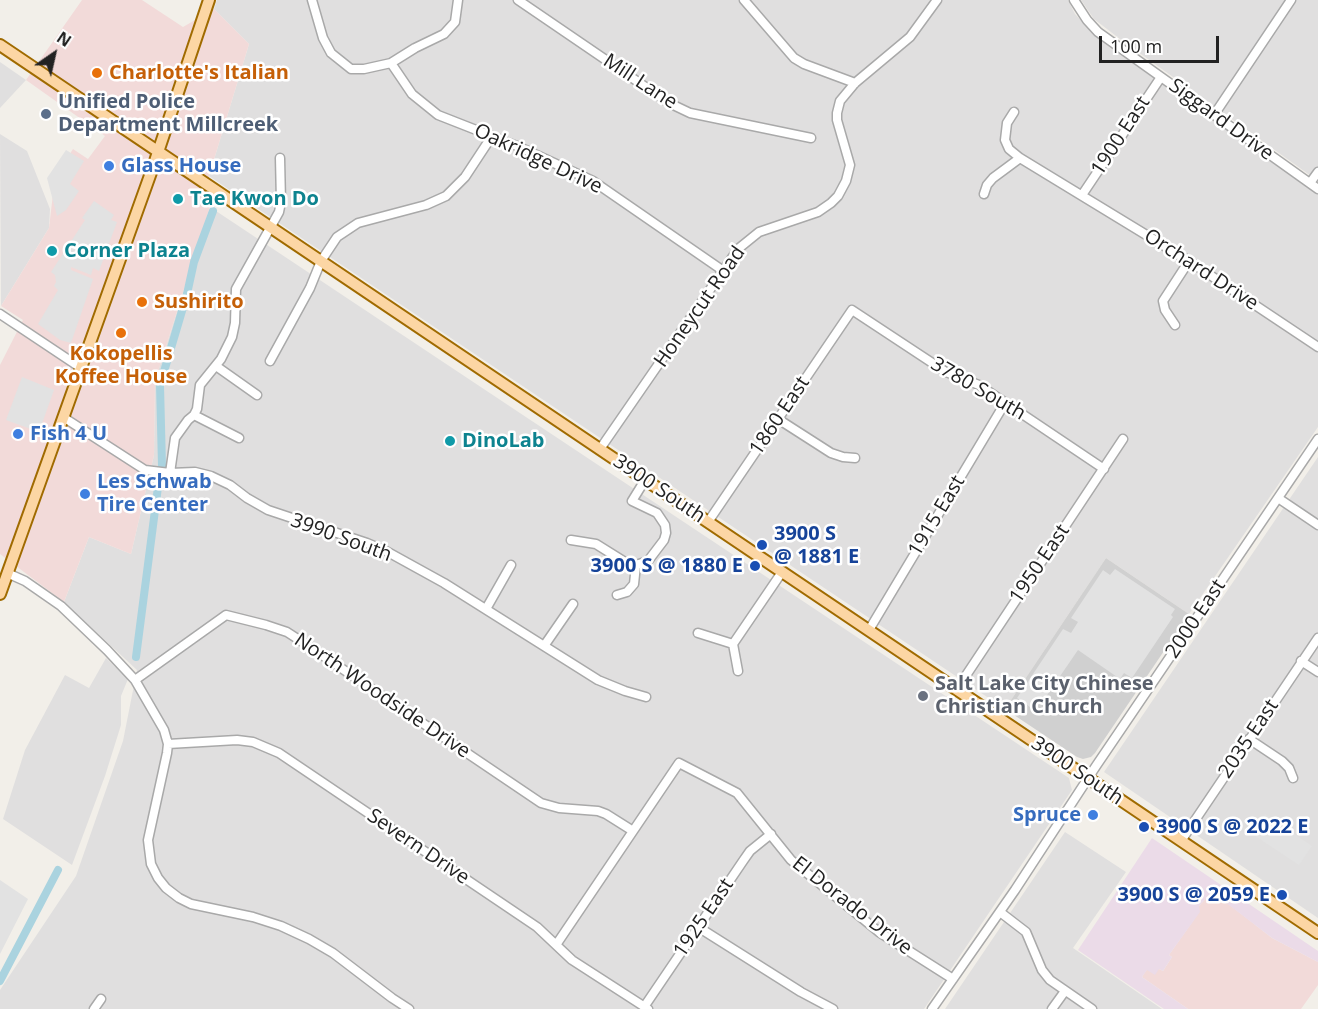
<!DOCTYPE html>
<html>
<head>
<meta charset="utf-8">
<style>
  body { margin:0 }
  #map { position:relative; width:1318px; height:1009px; overflow:hidden; background:#f2efe9; font-family:"Open Sans",sans-serif }
  canvas { display:block }
  .north { position:absolute; left:24px; top:24px; width:60px; height:60px; -webkit-text-stroke:4px #fff; paint-order:stroke; rotate:34deg; font-size:16px; font-weight:700; line-height:24px; text-align:center; color:#222 }
  .north::after { content:''; display:block; margin:auto; width:21px; height:27px; background:#222; clip-path:polygon(50% 0,100% 100%,50% 72%,0 100%) }
  .scale { position:absolute; left:1099px; top:36px; width:120px; height:27px; box-sizing:border-box; border:3px solid #222; border-top:0; padding-left:8px; font-size:18px; line-height:21px; white-space:nowrap; color:#222; -webkit-text-stroke:4px #fff; paint-order:stroke }
</style>
</head>
<body>
<div id="map">
<canvas width="1318" height="1009"></canvas>
<div class="north">N</div>
<div class="scale">100 m</div>
</div>
<script>
const context = document.querySelector('canvas').getContext('2d');
context.lineJoin = 'round';
function fill(path, color) {
  context.fillStyle = color;
  context.fill(path, 'evenodd');
}
function shape(rows) {
  const path = new Path2D();
  for (const r of rows) {
    path.moveTo(r[0], r[1]);
    for (let i = 2; i < r.length; i += 2) path.lineTo(r[i], r[i + 1]);
  }
  return path;
}
function strokePath(path, color, width, dash) {
  context.strokeStyle = color;
  context.lineWidth = width;
  context.lineCap = dash ? 'butt' : 'round';
  context.setLineDash(dash || []);
  context.stroke(path);
}
function drawText(font, color, halo, rows, align = 'center') {
  context.font = font + ' "Open Sans",sans-serif';
  context.lineWidth = 5;
  context.setLineDash([]);
  context.textBaseline = 'middle';
  context.strokeStyle = halo;
  context.fillStyle = color;
  for (const [text, x, y, turn = 0] of rows) {
    context.save();
    context.translate(x, y);
    context.rotate((+turn || 0) * Math.PI / 180);
    context.textAlign = isNaN(turn) ? turn : align;
    if (halo) context.strokeText(text, 0, 0);
    context.fillText(text, 0, 0);
    context.restore();
  }
}
fill(shape([
  [217,0,1068,0,1075,14,1099,39,1318,194,1318,427,1189,614,1106,558,1005,709,209,176,249,44,214,9],
  [1081,0,1318,0,1318,181,1120,39,1094,19],
  [0,62,26,80,0,108],
  [0,134,27,151,50,209,49,228,1,306],
  [210,207,1069,778,1072,790,924,1009,0,1009,0,990,76,876,123,741,137,670,64,602,89,537,131,554,154,455,155,381],
  [1318,457,1318,918,1104,772],
  [106,658,128,679,121,696,121,725,105,776,72,865,3,819,25,750,65,675,89,688],
  [1065,832,1126,872,1073,948,1162,1009,945,1009]
]), '#e0dfdf');
fill(shape([
  [82,0,142,0,183,27,214,9,249,44,209,176,210,207,155,381,154,455,131,554,89,537,64,602,0,554,0,365,23,320,1,306,49,228,55,177,73,149,88,159,105,136,26,80],
  [1212,891,1272,938,1318,962,1318,985,1301,1009,1188,1009,1142,977,1147,969,1159,969,1163,971,1172,957,1169,955,1199,912,1199,906]
]), '#f2dad9');
fill(shape([
  [1152,838,1318,951,1318,962,1272,938,1212,892,1199,906,1200,912,1169,955,1172,957,1163,971,1159,969,1155,975,1147,970,1142,977,1188,1009,1164,1009,1078,950]
]), '#ebdbe8');
fill(shape([
  [1106,558,1189,614,1095,753,1091,757,1083,759,1077,757,1005,709]
]), '#d0d0d0');
fill(shape([
  [66,150,84,161,70,184,79,191,66,210,57,216,47,178],
  [94,201,114,215,111,220,117,222,99,271,93,268,91,275,71,267,71,270,93,279,71,343,60,340,38,324,58,290,54,286,56,282,55,275,51,272,85,220,82,218],
  [22,377,54,390,39,432,6,420],
  [1115,569,1175,609,1171,615,1173,617,1132,678,1124,673,1120,679,1078,650,1043,701,1037,698,1030,707,1017,698,1063,629,1071,633,1078,622,1071,618,1103,570,1110,575],
  [1265,814,1312,846,1299,865,1252,834],
  [0,880,28,899,0,954]
]), '#e2e2e2');
strokePath(shape([
  [162,466,160,385,187,294,194,262,213,211],
  [136,657,158,487],
  [0,981,58,870]
]), '#aad3df', 8);
const minor = shape([
  [312,0,323,38,331,53,351,69,364,69,391,63,415,48,444,34,455,22,458,0],
  [518,0,669,103,690,113,811,138],
  [744,0,794,58,804,64,855,83],
  [1074,0,1087,20,1098,32,1318,189],
  [391,63,412,94,438,115,517,146,593,181,722,270],
  [1014,112,1007,123,1005,140,1009,149,1020,158,1189,261,1318,347],
  [1214,115,1291,0],
  [1310,183,1318,172],
  [984,194,987,185,993,178,1020,158],
  [1082,195,1161,77],
  [0,314,81,368],
  [1175,325,1165,310,1163,301,1189,261],
  [270,361,310,288,321,261,337,237,358,223,426,205,446,196,465,177,492,136],
  [216,366,257,395],
  [194,415,239,438],
  [63,417,145,470,170,473,195,472,211,476,230,485,247,498,268,510,367,543,386,551,444,583,598,680,625,691,646,697],
  [778,419,831,453,843,457,855,458],
  [600,449,738,249,759,232,818,212,831,203,838,196,846,181,850,165,837,120,837,113,840,101,855,83,910,37,937,0],
  [170,473,175,438,188,420,194,415,197,409,200,385,221,359,232,337,235,323,236,289,279,212,281,202,280,158],
  [1278,498,1318,525],
  [708,522,852,310,946,372,979,385,1104,469],
  [571,540,596,544,628,564,636,565,648,561,664,540,666,533,665,525,657,513,632,501,645,480],
  [7,573,25,581,61,606,107,650,135,680,164,730,168,744,167,753,148,840,151,864,158,878,166,888,179,898,191,904,253,917,281,926,309,939,333,953,392,998,409,1009],
  [617,595,627,592,634,584,636,565],
  [486,609,511,565],
  [869,630,1005,403],
  [698,633,733,644],
  [544,646,573,604],
  [1301,661,1318,672],
  [738,671,733,644,782,572],
  [135,680,226,615,266,625,287,632,304,643,541,803,559,808,598,811,606,814,633,831],
  [957,689,1123,439],
  [1249,739,1282,761,1289,768,1293,778],
  [168,744,237,740,253,742,279,753,537,927,572,960,648,1009],
  [1181,841,1318,638],
  [1000,912,1026,932,1042,970,1050,980,1092,1009],
  [698,927,801,992,833,1009],
  [556,945,679,763,737,793,791,860,879,932,953,979],
  [644,1007,743,861,750,851,771,834],
  [94,1009,101,999],
  [932,1009,1015,890,1096,766,1318,439],
  [1052,1009,1065,991]
]);
const major = shape([
  [0,45,1318,933],
  [0,594,153,167,209,0]
]);
strokePath(minor, '#a9a9a9', 11);
strokePath(major, '#a06b00', 14);
strokePath(minor, '#fff', 8);
strokePath(major, '#fcd6a4', 10);
for (const [x, y, r, color] of [
  [97,73,6,"#e8710a"],
  [46,114,6,"#5c6f8a"],
  [109,166,6,"#3f7fe0"],
  [178,199,6,"#0f9aa8"],
  [52,251,6,"#0f9aa8"],
  [142,302,6,"#e8710a"],
  [121,333,6,"#e8710a"],
  [18,434,6,"#3f7fe0"],
  [450,441,6,"#0f9aa8"],
  [85,494,6,"#3f7fe0"],
  [762,545,6,"#1a4fb4"],
  [755,566,6,"#1a4fb4"],
  [923,696,6,"#6b7280"],
  [1093,815,6,"#3f7fe0"],
  [1144,827,6,"#1a4fb4"],
  [1282,895,6,"#1a4fb4"]
]) {
  const dot = new Path2D();
  dot.arc(x, y, r, 0, 2 * Math.PI);
  context.fillStyle = color;
  context.fill(dot);
  strokePath(dot, '#fff', 2);
}
drawText('bold 20px', '#c56008', '#fff', [
  ["Charlotte's Italian",109,73],
  ["Sushirito",154,302],
  ["Kokopellis",121,354,"center"],
  ["Koffee House",121,377,"center"]
], 'left');
drawText('20px', '#222', '#fff', [
  ["Mill Lane",640,82,33],
  ["Siggard Drive",1221,120,36],
  ["1900 East",1121,136,-57],
  ["Oakridge Drive",538,159,25],
  ["Orchard Drive",1201,270,33],
  ["Honeycut Road",700,307,-55],
  ["3780 South",978,389,30],
  ["1860 East",780,416,-56],
  ["3900 South",659,489,34],
  ["1915 East",937,516,-59],
  ["3990 South",341,538,20],
  ["1950 East",1040,564,-56],
  ["2000 East",1196,619,-56],
  ["North Woodside Drive",382,696,34],
  ["2035 East",1249,739,-56],
  ["3900 South",1077,771,34],
  ["Severn Drive",418,847,34],
  ["El Dorado Drive",852,906,38],
  ["1925 East",704,918,-56]
]);
drawText('bold 20px', '#4e5e75', '#fff', [
  ["Unified Police",58,102],
  ["Department Millcreek",58,125]
], 'left');
drawText('bold 20px', '#366cbe', '#fff', [
  ["Glass House",121,166],
  ["Fish 4 U",30,434],
  ["Les Schwab",97,482],
  ["Tire Center",97,505],
  ["Spruce",1081,815,"right"]
], 'left');
drawText('bold 20px', '#0d838f', '#fff', [
  ["Tae Kwon Do",190,199],
  ["Corner Plaza",64,251],
  ["DinoLab",462,441]
], 'left');
drawText('bold 20px', '#164399', '#fff', [
  ["3900 S",774,534],
  ["@ 1881 E",774,557],
  ["3900 S @ 1880 E",743,566,"right"],
  ["3900 S @ 2022 E",1156,827],
  ["3900 S @ 2059 E",1270,895,"right"]
], 'left');
drawText('bold 20px', '#5b616d', '#fff', [
  ["Salt Lake City Chinese",935,684],
  ["Christian Church",935,707]
], 'left');
</script>
</body>
</html>
